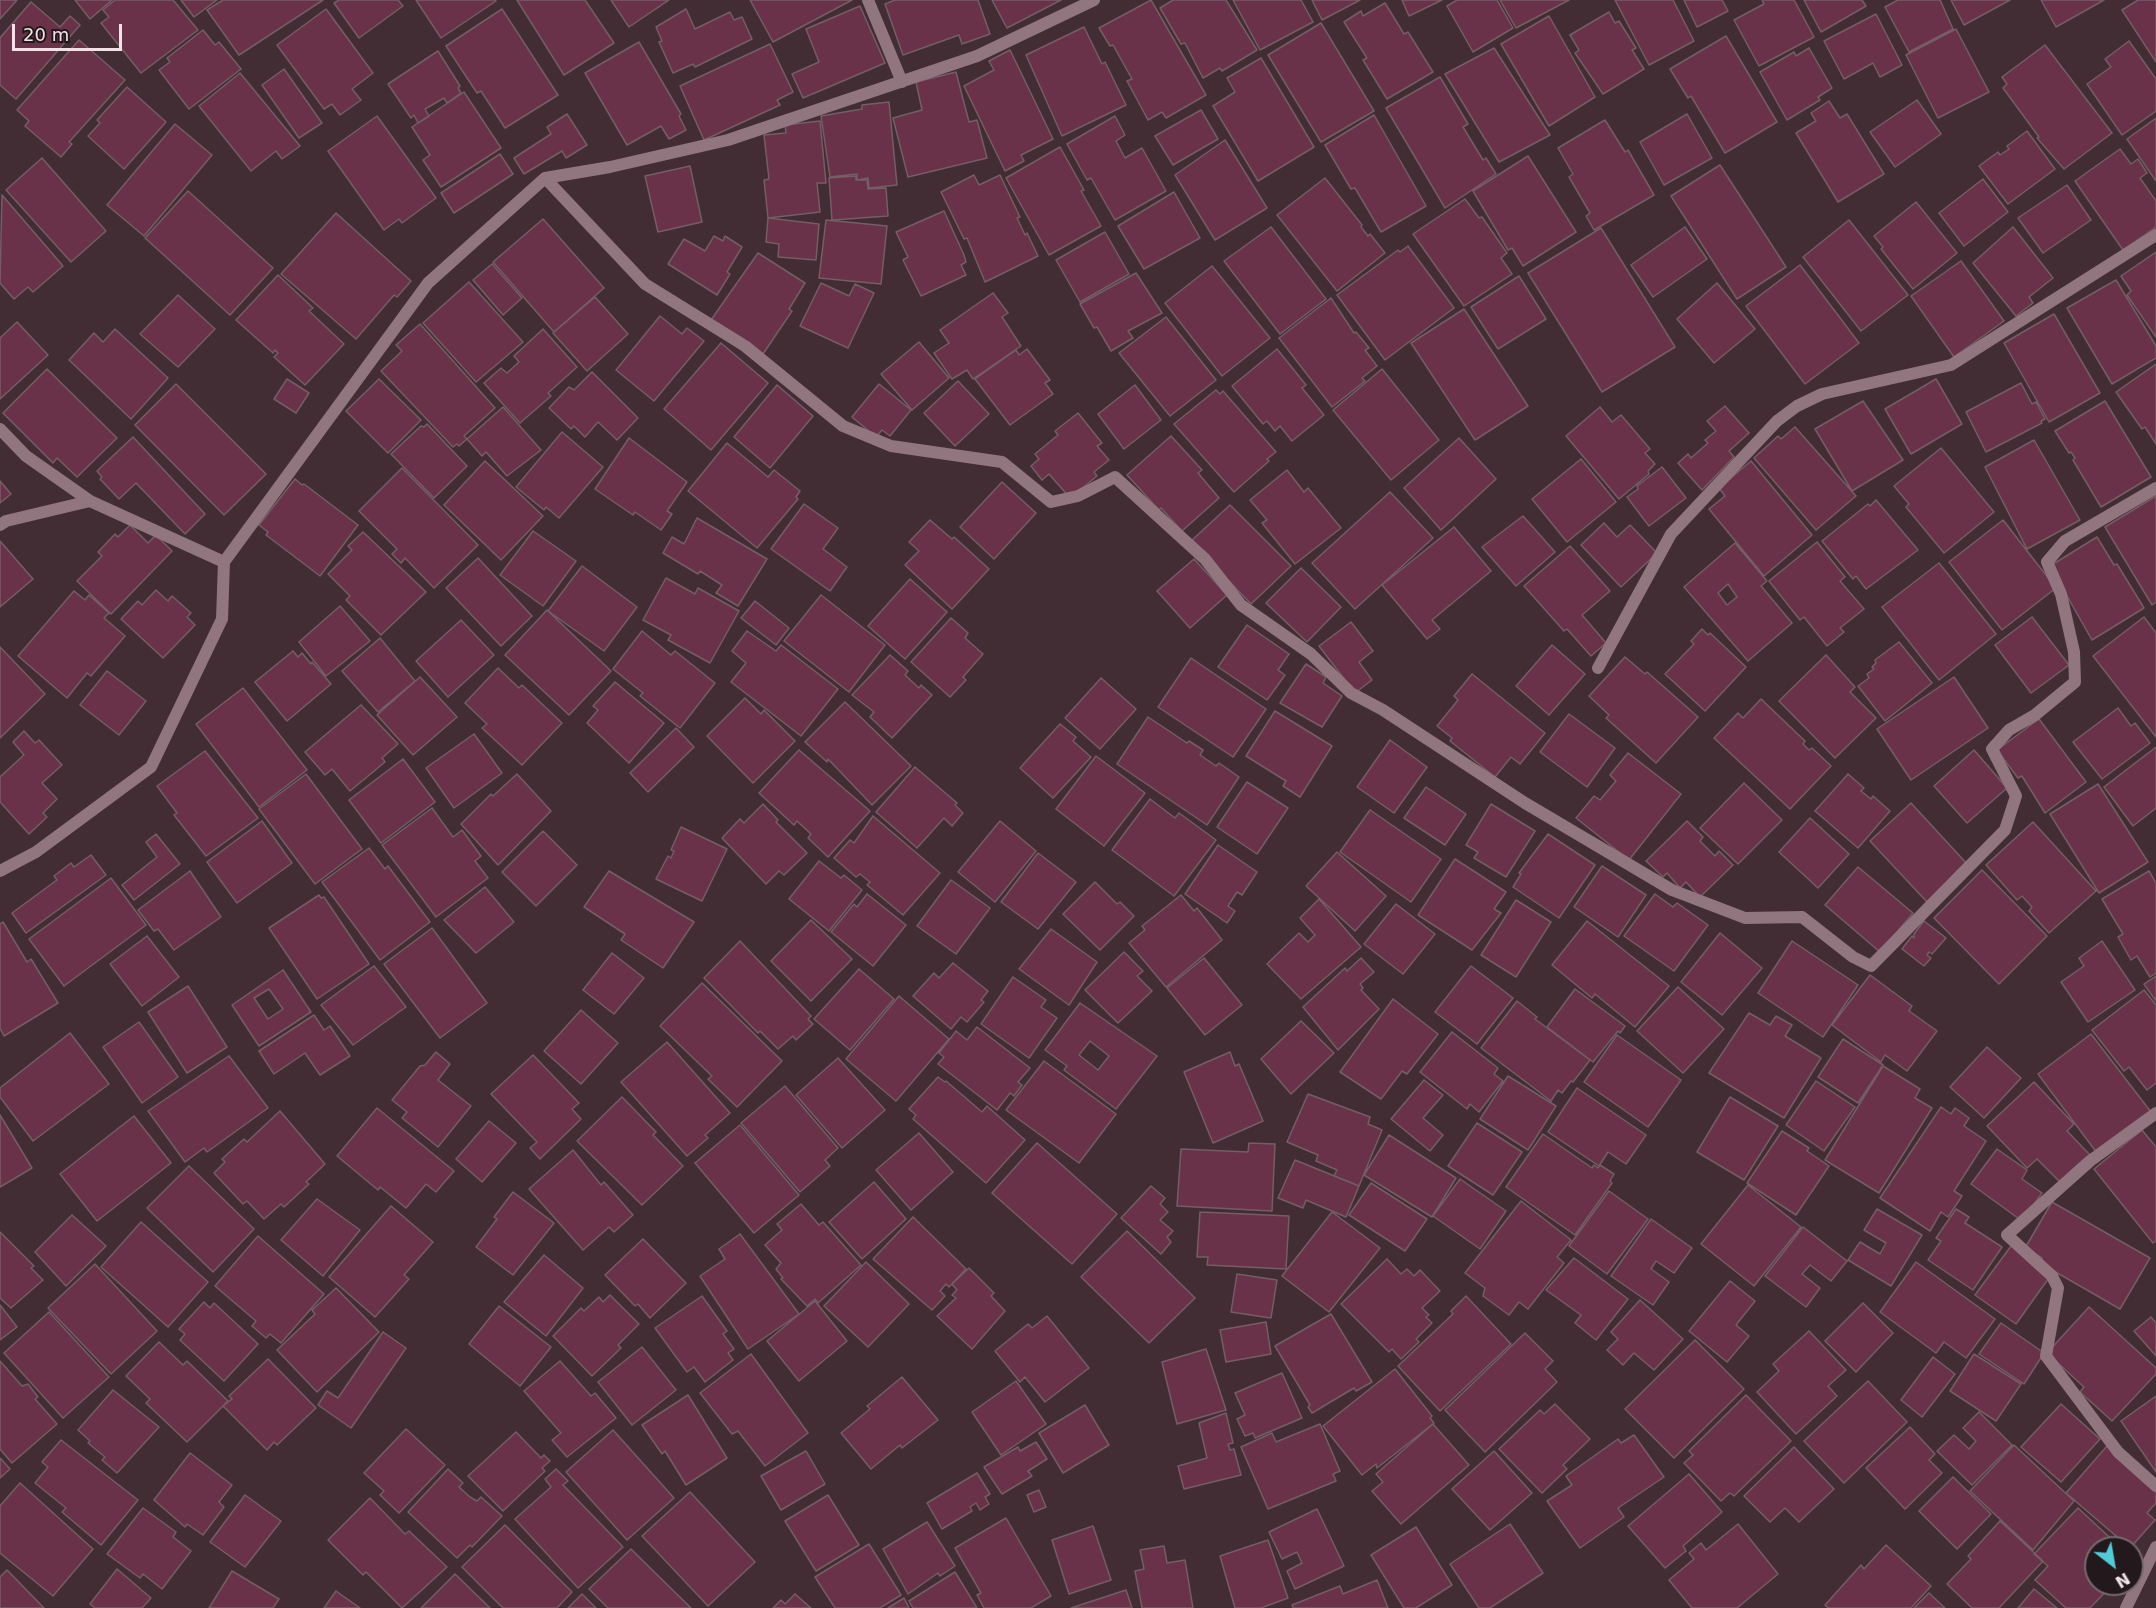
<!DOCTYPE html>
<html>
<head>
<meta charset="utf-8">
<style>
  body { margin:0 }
  #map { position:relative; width:2156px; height:1608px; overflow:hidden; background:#432d35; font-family:"DejaVu Sans",sans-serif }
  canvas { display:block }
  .north { position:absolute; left:2084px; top:1536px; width:60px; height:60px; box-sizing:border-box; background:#23191c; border:2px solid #75696d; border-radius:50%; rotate:149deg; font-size:16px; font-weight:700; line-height:24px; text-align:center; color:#f0e2e6 }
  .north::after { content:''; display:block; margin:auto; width:21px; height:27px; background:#52cbd9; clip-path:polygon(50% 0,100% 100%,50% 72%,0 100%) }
  .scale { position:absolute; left:12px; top:24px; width:110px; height:27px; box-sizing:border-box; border:3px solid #f0e2e6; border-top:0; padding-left:8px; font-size:18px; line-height:21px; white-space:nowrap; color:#f0e2e6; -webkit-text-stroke:4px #23191c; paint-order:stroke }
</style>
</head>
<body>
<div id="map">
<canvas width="2156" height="1608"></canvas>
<div class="north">N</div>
<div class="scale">20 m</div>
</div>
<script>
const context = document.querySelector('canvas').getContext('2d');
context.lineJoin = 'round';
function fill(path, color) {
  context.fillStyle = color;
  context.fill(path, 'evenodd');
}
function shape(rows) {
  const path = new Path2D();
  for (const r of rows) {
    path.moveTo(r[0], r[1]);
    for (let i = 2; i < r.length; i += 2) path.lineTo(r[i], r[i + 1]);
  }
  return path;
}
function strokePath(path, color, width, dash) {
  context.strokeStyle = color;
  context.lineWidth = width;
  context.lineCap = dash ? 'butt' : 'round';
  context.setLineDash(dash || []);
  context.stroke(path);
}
const building = shape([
  [0,0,17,0,0,19,0,0],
  [75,0,112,0,90,19,75,0],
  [115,0,173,0,198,30,141,73,101,23,109,17,103,10,115,0],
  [181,0,217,0,194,17,181,0],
  [223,0,323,0,239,55,207,10,223,0],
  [339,0,398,0,403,6,359,38,334,3,339,0],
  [416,0,495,0,496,1,441,38,416,0],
  [517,0,585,0,614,43,564,75,517,0],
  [611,0,669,0,629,27,611,0],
  [750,0,852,0,773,42,750,0],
  [895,0,978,0,990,34,962,44,959,35,903,55,885,4,895,0],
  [992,0,1061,0,1007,28,992,0],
  [1151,0,1206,95,1166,118,1162,112,1148,120,1127,81,1132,79,1113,45,1110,46,1099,28,1151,0],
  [1173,0,1226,0,1257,50,1222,71,1220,68,1203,78,1185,43,1181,44,1160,8,1173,0],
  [1233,0,1301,0,1313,22,1260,50,1233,0],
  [1312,0,1360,0,1322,20,1312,0],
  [1402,0,1442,0,1409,16,1402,0],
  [1457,0,1497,0,1513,28,1473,52,1447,6,1457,0],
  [1500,0,1569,0,1516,28,1500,0],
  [1615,0,1673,0,1694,41,1649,65,1615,0],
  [1684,0,1722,0,1728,11,1697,27,1684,0],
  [1762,0,1794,0,1814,37,1759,66,1734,20,1764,4,1762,0],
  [1804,0,1862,0,1866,6,1821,32,1804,0],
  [1898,0,1940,0,1953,29,1909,52,1885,7,1898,0],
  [1951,0,2010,0,1964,25,1951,0],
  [2041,0,2104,0,2056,27,2041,0],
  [2138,0,2156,0,2156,62,2122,10,2138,0],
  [31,2,60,27,70,16,80,25,16,99,0,85,0,38,31,2],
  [1385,3,1404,34,1408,32,1433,72,1387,99,1363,60,1367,58,1344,22,1361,11,1363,16,1385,3],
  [860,6,885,63,803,98,792,74,819,62,806,29,860,6],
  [326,9,373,73,352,89,361,100,340,115,332,104,324,109,277,45,326,9],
  [502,9,558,95,505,128,481,91,477,93,446,46,502,9],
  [686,9,695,29,730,12,734,20,742,17,752,39,695,67,693,64,673,73,659,42,662,41,656,27,686,9],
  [1609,12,1615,23,1619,21,1636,48,1632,50,1644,69,1603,94,1575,53,1579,50,1570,35,1609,12],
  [1876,14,1902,65,1880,77,1873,63,1844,79,1824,41,1876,14],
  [1549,16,1595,97,1549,126,1501,44,1549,16],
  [1321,23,1374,111,1321,142,1268,55,1321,23],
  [1084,27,1102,64,1105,62,1126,105,1062,136,1026,55,1084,27],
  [1956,29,1989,92,1938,118,1906,55,1956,29],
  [203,30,215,45,219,42,241,69,189,109,159,70,170,62,167,58,203,30],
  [1726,36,1777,122,1725,153,1691,96,1688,98,1670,69,1726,36],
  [79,40,125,80,69,142,72,144,61,157,25,126,29,121,17,110,79,40],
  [2129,41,2156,79,2156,111,2122,135,2087,84,2111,67,2105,59,2129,41],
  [639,42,681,114,679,116,686,130,669,139,661,126,627,145,585,73,639,42],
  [770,44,793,92,777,100,780,105,704,140,680,86,770,44],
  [2045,45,2112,133,2064,169,2037,138,2039,137,2003,88,2007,84,2002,77,2045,45],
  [1494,48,1550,135,1499,162,1445,74,1494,48],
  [1809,48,1832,88,1818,97,1820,100,1787,120,1760,72,1794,52,1796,56,1809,48],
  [1010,50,1053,139,1021,155,1024,161,1005,171,964,86,994,70,989,61,1010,50],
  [438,51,460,86,458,88,461,93,447,103,444,98,425,109,429,116,418,123,414,115,411,118,388,84,438,51],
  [1261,58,1314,147,1258,181,1213,106,1235,92,1227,78,1261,58],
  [284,69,322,123,299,138,262,85,284,69],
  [956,72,969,122,977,120,987,158,908,177,893,118,922,110,916,82,956,72],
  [240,73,300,146,282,159,276,151,251,171,199,106,240,73],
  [1440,77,1468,124,1463,127,1483,160,1486,158,1496,174,1445,208,1386,108,1440,77],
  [127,87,166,122,124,169,88,136,100,123,97,120,127,87],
  [464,92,501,148,441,187,423,160,430,155,412,127,464,92],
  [1917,100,1941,134,1895,167,1870,132,1917,100],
  [1829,101,1840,118,1847,114,1884,174,1838,202,1796,133,1816,121,1811,113,1829,101],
  [889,102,897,185,869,188,868,178,857,180,857,174,830,177,821,116,862,109,862,105,889,102],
  [1201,110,1218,139,1173,165,1155,136,1201,110],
  [567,114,587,145,566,158,562,151,524,174,514,158,551,134,547,127,567,114],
  [1687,114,1712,158,1664,185,1640,142,1687,114],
  [1374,115,1426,206,1381,232,1355,188,1351,189,1325,145,1374,115],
  [377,116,436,198,402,223,399,219,384,230,328,151,377,116],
  [1115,116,1125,135,1116,141,1125,158,1142,148,1166,191,1115,220,1091,178,1087,180,1067,144,1115,116],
  [2156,118,2156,181,2127,139,2156,118],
  [1605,120,1625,152,1628,150,1654,195,1594,230,1586,216,1590,213,1569,177,1573,174,1558,148,1605,120],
  [820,121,826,183,817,183,820,212,768,218,764,180,769,179,764,135,786,133,785,125,820,121],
  [175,124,212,155,144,236,107,205,175,124],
  [2027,131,2055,169,2008,204,1979,166,1998,152,2000,155,2009,149,2007,146,2027,131],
  [1225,140,1267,208,1215,240,1175,175,1225,140],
  [1060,147,1084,190,1081,191,1101,226,1049,255,1006,178,1060,147],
  [2120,149,2131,164,2138,159,2147,173,2140,178,2156,201,2156,227,2123,250,2075,181,2120,149],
  [500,154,513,174,454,213,441,193,500,154],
  [1528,156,1576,232,1523,266,1512,248,1508,250,1473,191,1528,156],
  [42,158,106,231,71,262,6,190,42,158],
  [1720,165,1786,267,1737,299,1671,196,1720,165],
  [690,166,702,222,658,232,645,176,690,166],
  [974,175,979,185,1000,175,1020,217,1017,218,1025,235,1027,233,1038,256,985,282,967,238,964,239,941,192,974,175],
  [856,176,856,180,867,180,868,189,886,188,888,216,832,220,829,178,856,176],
  [1325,178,1362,225,1361,227,1368,236,1370,234,1385,253,1337,291,1277,215,1325,178],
  [1983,179,2008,212,1964,246,1939,213,1983,179],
  [2067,185,2091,220,2043,253,2018,218,2067,185],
  [188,191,273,268,230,315,145,238,188,191],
  [1174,192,1200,238,1144,269,1118,226,1174,192],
  [2,195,63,266,33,292,28,287,14,299,0,283,2,195],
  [1465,199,1479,218,1482,217,1507,253,1501,258,1512,274,1464,306,1413,234,1465,199],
  [1916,202,1957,253,1913,289,1881,249,1883,247,1874,236,1916,202],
  [944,211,964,255,966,262,961,265,966,275,921,296,903,260,908,257,896,232,944,211],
  [336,213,411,281,397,297,394,295,356,339,281,274,336,213],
  [768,218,819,224,816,260,778,257,779,244,766,242,768,218],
  [543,219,604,288,554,332,493,262,543,219],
  [826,220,887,226,881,284,819,278,826,220],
  [1849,220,1908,295,1861,331,1803,257,1849,220],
  [1271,227,1326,299,1280,334,1224,261,1271,227],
  [1685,227,1707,259,1653,297,1631,265,1685,227],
  [2013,227,2053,278,2029,297,2033,303,2016,316,1973,263,2013,227],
  [1601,228,1675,347,1602,392,1528,273,1601,228],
  [1105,232,1129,274,1080,302,1056,260,1105,232],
  [714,236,723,241,725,236,742,247,727,272,730,274,717,295,668,264,684,239,705,251,714,236],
  [1408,246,1454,308,1385,360,1337,295,1398,250,1400,252,1408,246],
  [2156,252,2156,337,2127,295,2131,291,2121,276,2156,252],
  [758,253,805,283,789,309,792,311,763,354,711,320,758,253],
  [1961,261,2004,321,1954,357,1911,296,1961,261],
  [492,264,522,298,503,315,473,280,492,264],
  [1800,265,1859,343,1805,384,1746,306,1800,265],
  [1212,266,1270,338,1222,376,1165,303,1212,266],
  [1136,273,1162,313,1128,331,1133,338,1111,351,1097,327,1094,328,1080,304,1136,273],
  [278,275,313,308,309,311,344,344,305,385,274,357,278,353,275,350,273,353,236,320,278,275],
  [1519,276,1546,319,1498,349,1471,307,1519,276],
  [2116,280,2156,346,2156,358,2112,384,2067,308,2116,280],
  [469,282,523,342,476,382,423,323,469,282],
  [821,283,849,296,855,284,874,293,848,348,800,326,821,283],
  [1717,283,1755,329,1714,363,1677,319,1717,283],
  [993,293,1008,313,1002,317,1021,346,973,379,967,370,952,379,934,353,949,343,940,330,993,293],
  [178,295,215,329,178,367,140,334,178,295],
  [595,297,628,334,587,371,553,333,595,297],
  [1331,298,1354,333,1356,332,1369,348,1365,350,1377,366,1362,378,1365,381,1332,407,1279,338,1331,298],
  [1464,309,1528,406,1475,440,1411,343,1464,309],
  [2054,314,2100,393,2049,422,2004,343,2054,314],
  [660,316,682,334,687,328,704,341,654,401,616,370,660,316],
  [1166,317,1216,380,1170,416,1119,353,1166,317],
  [17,322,48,355,0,399,0,338,17,322],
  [420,324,495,408,464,436,467,439,459,446,457,444,453,447,381,371,402,351,396,345,420,324],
  [115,329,168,378,131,419,69,360,94,333,103,342,115,329],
  [543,329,577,367,548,393,551,396,520,423,484,383,501,368,507,373,519,362,514,356,543,329],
  [919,342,949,378,912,410,881,374,919,342],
  [721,343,768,383,711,450,664,409,721,343],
  [1027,349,1050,380,1045,383,1053,394,1010,425,975,379,1016,350,1019,355,1027,349],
  [1277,349,1306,385,1302,388,1324,415,1292,441,1280,426,1275,431,1267,421,1263,424,1232,386,1277,349],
  [2156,364,2156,444,2145,427,2142,429,2116,392,2156,364],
  [47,369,117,438,77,477,57,458,53,463,3,413,47,369],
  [1382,369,1439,440,1391,480,1333,410,1382,369],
  [592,372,638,418,617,440,598,422,585,437,574,426,571,429,549,408,569,387,574,390,592,372],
  [287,379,309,393,296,413,274,399,287,379],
  [379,379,421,420,388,453,346,411,379,379],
  [1936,379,1962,424,1911,454,1885,409,1936,379],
  [958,381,989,414,955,446,924,413,958,381],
  [2021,383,2032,404,2036,402,2045,419,2041,421,2042,423,1986,452,1966,412,2021,383],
  [176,384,266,474,224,515,135,425,176,384],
  [879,384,911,410,890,436,882,430,876,437,852,417,879,384],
  [777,385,813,416,770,468,734,437,777,385],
  [1135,385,1161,420,1124,449,1098,414,1135,385],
  [1216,390,1220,394,1223,391,1276,452,1267,459,1269,461,1234,492,1174,424,1216,390],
  [1863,401,1903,460,1852,491,1815,429,1863,401],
  [2105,401,2151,477,2101,507,2073,460,2075,458,2071,452,2069,453,2055,431,2105,401],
  [1725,406,1749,433,1729,451,1734,457,1702,490,1678,463,1688,454,1691,458,1708,443,1705,440,1716,431,1707,421,1725,406],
  [503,407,541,450,507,476,486,452,482,456,467,439,503,407],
  [1600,407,1612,422,1621,415,1650,449,1645,453,1655,464,1648,471,1649,474,1619,499,1566,436,1600,407],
  [1078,413,1102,443,1097,446,1109,460,1094,472,1097,476,1070,498,1049,474,1042,480,1031,466,1039,459,1035,454,1058,435,1055,431,1078,413],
  [427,424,467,466,434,498,391,454,421,426,424,427,427,424],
  [1795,427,1856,496,1816,530,1754,458,1778,436,1781,439,1795,427],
  [562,432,603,467,559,518,546,507,544,510,516,487,562,432],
  [1171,436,1202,470,1198,473,1219,498,1182,531,1161,508,1159,510,1127,475,1171,436],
  [133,437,205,514,185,534,136,483,119,499,100,479,102,477,97,471,133,437],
  [629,438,687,482,667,511,672,514,661,530,635,512,633,515,595,489,629,438],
  [1459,438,1496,479,1441,530,1404,488,1459,438],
  [2034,440,2080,520,2027,549,1985,467,2034,440],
  [727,443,768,477,774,470,800,491,796,497,798,499,757,548,688,491,727,443],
  [1941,448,1994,512,1944,553,1906,507,1909,504,1894,486,1941,448],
  [1581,459,1616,502,1567,542,1532,499,1581,459],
  [485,461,543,516,501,560,444,505,485,461],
  [1751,461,1812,535,1764,576,1709,509,1725,496,1719,488,1751,461],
  [1662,467,1686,498,1649,526,1627,497,1638,489,1637,486,1662,467],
  [402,468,478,545,434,588,405,558,401,563,392,554,397,549,359,511,402,468],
  [1287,470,1304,492,1308,488,1341,528,1295,564,1262,523,1267,520,1250,500,1287,470],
  [295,479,302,485,304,484,358,525,320,576,266,535,268,532,259,525,295,479],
  [0,481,11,494,0,503,0,481],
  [1002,482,1036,513,994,559,960,527,1002,482],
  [1390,492,1433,538,1355,609,1312,563,1390,492],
  [2156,496,2156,602,2152,605,2105,527,2156,496],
  [1876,500,1918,550,1866,589,1856,576,1853,579,1822,541,1868,504,1870,506,1876,500],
  [804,504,838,528,823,549,847,567,830,591,771,549,804,504],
  [1230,505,1291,566,1251,604,1191,541,1230,505],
  [1523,516,1555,552,1516,586,1482,547,1523,516],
  [697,518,767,559,738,606,716,593,722,585,700,571,698,574,663,553,672,537,684,544,697,518],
  [930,520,952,539,954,537,989,569,952,609,905,565,919,551,909,542,930,520],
  [2003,520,2056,588,2002,630,1949,562,2003,520],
  [1604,523,1617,537,1630,525,1657,553,1621,587,1581,545,1604,523],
  [130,525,148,543,156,535,172,551,111,614,77,581,102,556,98,552,115,534,118,537,130,525],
  [1454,527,1491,571,1432,620,1440,629,1427,639,1382,585,1454,527],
  [533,531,576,561,543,606,500,575,533,531],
  [363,532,426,592,381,635,346,600,350,596,328,574,352,550,348,546,363,532],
  [2097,537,2114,565,2117,564,2144,608,2092,640,2050,566,2097,537],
  [0,541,33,579,0,607,0,541],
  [1817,542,1845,577,1840,581,1864,609,1840,628,1844,632,1827,646,1804,617,1800,620,1769,581,1817,542],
  [1735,543,1767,581,1761,586,1792,623,1748,661,1684,587,1735,543],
  [1728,584,1737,597,1727,605,1718,593,1728,584],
  [1570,546,1610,591,1582,615,1606,643,1591,656,1567,629,1564,631,1524,586,1570,546],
  [478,558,532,616,501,646,446,588,478,558],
  [1194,559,1227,595,1190,628,1157,591,1194,559],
  [1939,563,1996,634,1939,680,1882,607,1939,563],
  [582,566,637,607,604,651,548,611,582,566],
  [1301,568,1341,607,1307,642,1266,603,1301,568],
  [666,578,695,594,698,588,739,611,710,663,668,640,671,635,643,620,666,578],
  [910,579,947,612,905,659,868,626,910,579],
  [156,590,168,601,172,596,191,613,187,617,195,625,163,658,121,619,138,601,142,605,156,590],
  [74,591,85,600,89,595,109,613,104,618,125,636,91,676,87,673,67,698,18,656,74,591],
  [821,595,885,645,849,692,784,641,821,595],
  [755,601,789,628,776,645,741,618,755,601],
  [340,606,370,641,326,676,299,642,340,606],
  [547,610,611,671,569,715,505,655,547,610],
  [2032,617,2069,665,2031,693,1995,645,2032,617],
  [2144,617,2156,633,2156,737,2093,656,2144,617],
  [951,618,968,633,965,638,983,654,963,677,966,680,950,697,911,662,951,618],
  [461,620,494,655,448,697,416,661,461,620],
  [1351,622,1373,651,1359,662,1372,680,1355,693,1319,646,1351,622],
  [1247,625,1289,654,1278,670,1285,675,1267,700,1218,667,1247,625],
  [1702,629,1708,635,1710,633,1746,667,1705,711,1665,674,1694,644,1691,641,1702,629],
  [642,631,671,655,675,651,715,683,680,728,640,696,643,693,613,669,642,631],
  [747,631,776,651,781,645,838,689,801,736,731,682,746,663,732,651,747,631],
  [380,638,415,681,378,712,342,671,380,638],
  [1899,642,1932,683,1885,721,1858,686,1869,678,1867,674,1874,669,1872,667,1876,663,1875,660,1899,642],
  [1552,645,1585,674,1549,715,1516,686,1552,645],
  [0,647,45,694,0,738,0,647],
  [293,651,298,657,302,653,311,664,312,662,331,684,287,721,255,682,293,651],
  [890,655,908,671,905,675,919,688,921,685,932,695,892,738,870,717,874,712,852,695,890,655],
  [1826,655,1855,687,1850,692,1876,718,1835,758,1779,701,1826,655],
  [1625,657,1645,674,1647,672,1698,717,1656,763,1606,718,1609,715,1589,696,1625,657],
  [1191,658,1266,709,1233,757,1158,707,1191,658],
  [1306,664,1326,677,1323,683,1342,696,1322,727,1280,703,1306,664],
  [498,668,519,688,522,685,562,723,522,765,482,728,487,724,465,703,498,668],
  [107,671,146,701,119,735,80,705,107,671],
  [1472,674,1545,733,1520,764,1511,757,1495,777,1450,741,1452,738,1437,726,1458,700,1454,696,1472,674],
  [420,677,457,717,413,755,377,715,420,677],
  [1954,677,1988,728,1911,780,1877,729,1954,677],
  [1101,678,1136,709,1100,749,1065,718,1101,678],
  [615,682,664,723,629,763,587,723,598,710,593,706,615,682],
  [243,688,307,770,259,807,196,724,243,688],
  [745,698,761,714,764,710,795,741,753,783,707,736,745,698],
  [1761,699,1805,741,1803,744,1809,750,1812,748,1831,766,1790,809,1714,738,1738,713,1743,718,1761,699],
  [845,702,911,766,872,805,828,759,827,762,805,742,845,702],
  [361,705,398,744,382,758,385,762,350,791,332,769,325,775,305,752,361,705],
  [2118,708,2131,726,2135,723,2150,743,2102,779,2073,742,2118,708],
  [1275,711,1332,746,1300,797,1283,786,1286,781,1246,756,1275,711],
  [1569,714,1615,748,1587,787,1540,752,1569,714],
  [1148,717,1187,743,1189,741,1203,750,1200,755,1216,766,1219,763,1239,777,1207,825,1117,764,1148,717],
  [2039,719,2086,782,2045,813,2022,776,2018,778,1997,750,2039,719],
  [1060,724,1076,737,1073,741,1091,757,1053,798,1020,768,1060,724],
  [676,728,694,747,648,792,630,773,676,728],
  [24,731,35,743,39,740,62,765,42,783,57,799,43,813,47,817,29,834,0,802,0,777,24,755,13,742,24,731],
  [474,734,502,773,454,808,426,768,474,734],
  [1390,740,1427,767,1394,813,1357,787,1390,740],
  [2156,747,2156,808,2133,826,2104,787,2156,747],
  [799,750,870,811,828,857,808,838,811,834,797,821,794,825,759,793,799,750],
  [1974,750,2007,788,1967,823,1934,786,1974,750],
  [205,751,258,818,206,856,174,815,177,813,157,786,205,751],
  [1628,753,1681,794,1629,860,1576,818,1594,796,1600,800,1616,781,1610,775,1628,753],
  [1096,756,1145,793,1104,846,1056,809,1096,756],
  [403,759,435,802,381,843,349,800,403,759],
  [915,767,957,803,955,805,963,813,952,826,944,818,917,848,876,812,915,767],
  [306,774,362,849,315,884,259,809,306,774],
  [517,774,551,811,498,865,461,824,491,794,493,796,517,774],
  [1848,774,1864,788,1861,791,1871,799,1873,796,1890,811,1858,848,1815,811,1848,774],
  [1247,782,1288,808,1257,854,1217,827,1247,782],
  [1744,783,1782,820,1738,864,1700,828,1744,783],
  [2098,784,2148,862,2099,893,2050,814,2098,784],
  [1426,787,1466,814,1445,845,1404,818,1426,787],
  [1150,799,1175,818,1179,813,1216,840,1174,896,1112,850,1150,799],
  [1911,803,1968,865,1927,902,1870,841,1911,803],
  [763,804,778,820,776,822,807,853,784,875,779,871,766,884,722,838,740,819,744,823,763,804],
  [1491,804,1535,831,1506,877,1474,858,1478,852,1466,845,1491,804],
  [432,808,453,837,462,830,481,856,475,861,488,878,436,917,382,845,432,808],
  [1370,810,1441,859,1411,902,1340,852,1370,810],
  [873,816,940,873,903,915,867,885,870,882,860,874,856,877,834,858,850,840,854,843,873,816],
  [1810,818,1849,854,1818,888,1779,852,1810,818],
  [262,821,292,863,237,903,207,862,262,821],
  [1000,821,1036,851,995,902,958,872,1000,821],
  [1687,821,1703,837,1700,841,1715,856,1719,851,1733,865,1700,897,1686,882,1680,888,1667,873,1663,877,1646,861,1687,821],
  [2033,822,2096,891,2049,933,2029,911,2032,907,2022,896,2017,900,1986,865,2033,822],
  [681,827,727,849,702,901,656,879,668,856,671,858,674,851,671,850,681,827],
  [543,831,577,865,536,906,502,872,543,831],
  [156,834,180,864,134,900,122,885,157,857,146,842,156,834],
  [1548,834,1595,865,1559,918,1513,887,1521,874,1519,873,1548,834],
  [1218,845,1257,872,1242,895,1237,892,1228,906,1235,911,1227,923,1185,894,1218,845],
  [369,848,385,869,388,866,430,922,380,960,322,882,369,848],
  [1337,852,1386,896,1355,931,1306,886,1337,852],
  [1038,853,1076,882,1038,929,1001,902,1038,853],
  [91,855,106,875,26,933,12,913,57,880,54,876,71,863,74,867,91,855],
  [1455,859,1506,892,1494,909,1501,913,1472,950,1418,915,1455,859],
  [819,861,841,878,844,875,862,890,829,931,789,899,819,861],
  [1602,866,1646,895,1618,937,1574,907,1602,866],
  [1858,867,1913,913,1880,952,1825,905,1858,867],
  [1982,870,2047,936,1999,984,1934,918,1982,870],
  [190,871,221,917,174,950,158,929,154,931,138,910,190,871],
  [609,871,694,922,663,968,621,940,625,934,584,907,609,871],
  [2149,871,2156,883,2156,973,2150,977,2137,956,2131,960,2118,937,2123,934,2102,899,2149,871],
  [111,878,146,925,64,986,29,939,111,878],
  [951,880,990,908,956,954,917,926,951,880],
  [1095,882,1117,904,1120,902,1134,916,1100,950,1063,914,1095,882],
  [485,887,514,922,476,953,444,920,485,887],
  [867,894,906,925,873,966,831,932,854,904,857,907,867,894],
  [1655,894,1673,907,1677,903,1708,925,1674,971,1624,936,1655,894],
  [319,895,321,898,324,897,369,964,317,999,269,928,319,895],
  [1181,895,1194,911,1197,908,1222,940,1166,987,1129,943,1145,930,1142,926,1181,895],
  [1319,899,1361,947,1301,999,1267,964,1299,933,1308,942,1315,935,1300,918,1319,899],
  [1516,900,1551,922,1516,977,1481,955,1516,900],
  [1396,904,1435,934,1403,974,1364,944,1396,904],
  [811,920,852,959,811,1001,771,961,811,920],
  [1587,921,1669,986,1635,1027,1595,994,1592,998,1552,965,1587,921],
  [1924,921,1946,938,1932,954,1929,952,1927,955,1931,958,1924,966,1902,949,1912,936,1914,938,1914,934,1924,921],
  [3,922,27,962,31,959,58,1003,4,1036,0,1028,0,924,3,922],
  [432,928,487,1003,440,1038,384,964,432,928],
  [1051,929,1097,962,1069,1005,1019,969,1051,929],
  [1720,933,1762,968,1722,1015,1681,982,1720,933],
  [147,936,179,977,142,1006,110,964,147,936],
  [740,941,811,1016,808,1019,813,1024,796,1040,793,1036,778,1049,760,1031,758,1033,704,978,740,941],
  [1792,941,1858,985,1823,1037,1758,993,1792,941],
  [2102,941,2135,990,2088,1022,2061,982,2084,966,2079,958,2102,941],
  [1124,952,1143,971,1137,976,1152,991,1118,1023,1085,990,1124,952],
  [612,953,644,978,614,1014,583,990,612,953],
  [1204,958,1242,1005,1205,1035,1167,988,1204,958],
  [1361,958,1374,972,1360,984,1363,988,1361,990,1379,1009,1338,1050,1303,1007,1345,968,1347,971,1361,958],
  [953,963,988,991,981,1000,984,1002,967,1022,961,1017,951,1029,913,996,934,973,939,978,953,963],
  [374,966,406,1007,353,1045,321,1005,374,966],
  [1471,966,1513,998,1477,1044,1435,1012,1471,966],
  [859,969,894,999,850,1050,814,1019,859,969],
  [283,970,311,1012,259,1046,232,1005,283,970],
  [269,989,283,1009,268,1019,254,998,269,989],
  [1870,975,1912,1006,1909,1011,1937,1031,1907,1071,1885,1055,1881,1062,1832,1025,1870,975],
  [2156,976,2156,1001,2144,984,2156,976],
  [1013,977,1046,1000,1041,1007,1057,1018,1029,1058,981,1024,1013,977],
  [702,983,782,1061,737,1107,708,1079,712,1076,660,1026,702,983],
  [188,986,227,1047,187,1073,148,1012,188,986],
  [1678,987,1724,1029,1683,1073,1637,1031,1678,987],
  [1575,989,1625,1026,1620,1033,1618,1031,1593,1062,1547,1027,1575,989],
  [2144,990,2156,1005,2156,1083,2147,1090,2129,1067,2124,1071,2092,1030,2144,990],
  [899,996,949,1039,896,1101,846,1059,899,996],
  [1393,999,1438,1034,1407,1074,1402,1071,1381,1099,1340,1072,1393,999],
  [1517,1001,1537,1017,1535,1019,1590,1060,1573,1082,1571,1081,1562,1093,1558,1090,1551,1101,1481,1048,1517,1001],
  [1080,1003,1157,1056,1116,1109,1064,1070,1067,1066,1045,1050,1080,1003],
  [1090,1041,1109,1056,1098,1070,1079,1055,1090,1041],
  [581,1010,618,1043,581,1084,544,1051,581,1010],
  [1749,1013,1770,1025,1776,1016,1792,1025,1785,1036,1821,1058,1784,1118,1709,1073,1749,1013],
  [314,1015,324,1030,330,1026,350,1056,320,1075,305,1053,274,1074,259,1051,314,1015],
  [1301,1021,1334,1053,1291,1094,1261,1059,1301,1021],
  [139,1022,178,1077,142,1103,103,1047,139,1022],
  [977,1027,1030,1068,1018,1082,1022,1085,1014,1096,1010,1093,997,1110,938,1064,944,1057,939,1053,956,1031,967,1040,977,1027],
  [1452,1032,1498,1068,1494,1074,1503,1081,1479,1112,1470,1104,1467,1109,1420,1072,1452,1032],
  [70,1033,109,1084,33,1141,0,1097,0,1088,70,1033],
  [2091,1034,2151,1112,2097,1153,2038,1074,2091,1034],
  [1617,1035,1681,1080,1648,1127,1584,1082,1617,1035],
  [1843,1039,1883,1065,1858,1103,1818,1077,1843,1039],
  [667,1042,730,1113,705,1135,708,1138,687,1156,621,1082,667,1042],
  [1987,1047,2021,1078,1984,1118,1950,1087,1987,1047],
  [436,1052,450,1064,438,1080,471,1106,438,1147,402,1118,407,1112,392,1100,420,1066,425,1065,436,1052],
  [1230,1052,1235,1066,1239,1064,1263,1121,1213,1143,1184,1072,1230,1052],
  [533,1055,579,1103,572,1109,581,1119,540,1159,530,1148,537,1142,491,1094,533,1055],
  [229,1056,268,1108,207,1152,204,1148,185,1162,148,1111,229,1056],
  [838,1058,885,1110,842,1148,796,1095,838,1058],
  [1044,1061,1116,1114,1079,1163,1006,1110,1044,1061],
  [1883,1066,1920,1089,1915,1098,1932,1108,1879,1193,1825,1160,1883,1066],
  [1508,1076,1556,1106,1528,1150,1480,1119,1508,1076],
  [938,1077,945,1082,946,1081,982,1112,987,1106,1025,1140,986,1183,913,1119,916,1115,909,1109,938,1077],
  [1424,1080,1443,1095,1423,1118,1443,1135,1430,1151,1391,1119,1424,1080],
  [1816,1081,1855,1107,1824,1151,1786,1125,1816,1081],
  [2034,1082,2074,1124,2067,1131,2090,1155,2061,1183,2037,1159,2027,1168,1987,1126,2034,1082],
  [785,1086,838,1148,825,1160,830,1166,800,1192,741,1123,785,1086],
  [1577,1088,1646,1135,1626,1164,1608,1152,1599,1166,1548,1132,1577,1088],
  [1308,1094,1370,1117,1368,1124,1382,1130,1359,1186,1334,1176,1337,1170,1316,1161,1318,1155,1287,1142,1308,1094],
  [622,1097,656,1132,653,1135,683,1166,642,1205,577,1141,622,1097],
  [1730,1097,1778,1126,1744,1180,1697,1152,1730,1097],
  [1941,1107,1951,1114,1955,1108,1969,1118,1964,1126,1986,1141,1954,1191,1962,1196,1948,1217,1941,1212,1930,1231,1880,1198,1941,1107],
  [377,1108,454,1171,436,1192,426,1184,406,1208,380,1187,378,1190,337,1156,377,1108],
  [280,1111,325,1164,306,1182,309,1184,284,1207,281,1204,264,1219,247,1201,243,1204,214,1173,225,1162,222,1159,244,1139,247,1142,280,1111],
  [0,1115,32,1168,0,1187,0,1115],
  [134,1116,171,1163,97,1221,60,1174,134,1116],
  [489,1121,516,1143,482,1182,456,1159,489,1121],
  [1477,1123,1522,1152,1493,1195,1448,1166,1477,1123],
  [740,1125,799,1195,754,1233,695,1163,740,1125],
  [2142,1130,2156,1147,2156,1241,2153,1243,2094,1169,2142,1130],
  [1782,1131,1809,1148,1807,1151,1829,1166,1796,1215,1747,1183,1782,1131],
  [919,1133,953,1172,911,1210,876,1170,919,1133],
  [1543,1134,1592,1168,1594,1165,1598,1168,1600,1165,1614,1174,1610,1181,1612,1183,1575,1235,1506,1187,1543,1134],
  [1389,1135,1456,1178,1432,1217,1364,1175,1389,1135],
  [1037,1143,1117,1214,1072,1264,992,1193,1037,1143],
  [1249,1143,1275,1144,1272,1211,1177,1206,1181,1149,1248,1152,1249,1143],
  [1997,1149,2027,1170,2022,1179,2042,1193,2022,1221,1971,1184,1997,1149],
  [573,1150,601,1185,604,1182,633,1215,614,1232,609,1227,583,1250,529,1189,573,1150],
  [1295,1160,1359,1186,1346,1217,1306,1200,1303,1208,1278,1198,1295,1160],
  [189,1166,254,1229,213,1272,147,1208,189,1166],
  [1460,1179,1506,1211,1480,1249,1433,1216,1460,1179],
  [874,1182,906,1219,862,1259,829,1222,874,1182],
  [1371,1183,1427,1219,1405,1251,1349,1215,1371,1183],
  [1748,1185,1801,1227,1754,1286,1701,1244,1748,1185],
  [1151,1186,1165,1198,1160,1204,1168,1212,1160,1220,1173,1231,1167,1237,1171,1242,1161,1254,1121,1218,1151,1186],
  [1609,1191,1648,1219,1607,1274,1569,1246,1609,1191],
  [513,1192,554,1223,513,1275,476,1247,497,1219,494,1217,513,1192],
  [317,1199,360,1230,323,1276,281,1240,317,1199],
  [1521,1201,1571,1240,1557,1257,1564,1263,1528,1309,1519,1302,1509,1315,1483,1296,1485,1288,1465,1273,1521,1201],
  [2052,1202,2150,1258,2120,1309,2040,1263,2042,1258,2025,1248,2052,1202],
  [801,1204,819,1225,823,1222,861,1265,818,1303,815,1299,807,1306,781,1279,783,1278,776,1269,781,1263,765,1245,782,1230,777,1224,801,1204],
  [391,1206,433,1242,404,1275,409,1279,375,1317,329,1277,391,1206],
  [1877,1209,1922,1235,1891,1286,1848,1260,1860,1242,1880,1254,1886,1243,1864,1230,1877,1209],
  [1956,1209,1969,1217,1965,1223,2002,1247,1973,1290,1928,1260,1941,1241,1936,1238,1956,1209],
  [1200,1212,1289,1216,1286,1269,1207,1265,1208,1257,1197,1257,1200,1212],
  [1332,1212,1380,1248,1329,1312,1282,1276,1332,1212],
  [72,1215,106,1246,66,1286,35,1252,72,1215],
  [913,1217,966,1269,949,1287,946,1284,940,1291,945,1296,932,1310,873,1259,913,1217],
  [1651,1219,1692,1248,1674,1273,1656,1261,1651,1269,1669,1282,1653,1305,1611,1276,1651,1219],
  [141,1222,208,1282,168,1327,101,1267,141,1222],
  [1803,1227,1847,1261,1831,1281,1810,1265,1802,1274,1820,1288,1806,1307,1765,1276,1803,1227],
  [1127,1231,1195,1298,1149,1343,1081,1277,1127,1231],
  [0,1232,34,1266,31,1268,43,1280,11,1308,0,1298,0,1232],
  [740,1234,799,1314,748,1349,700,1276,725,1259,719,1249,740,1234],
  [258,1236,324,1294,281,1343,270,1334,266,1338,252,1326,256,1321,215,1286,258,1236],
  [643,1239,686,1283,650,1318,638,1304,635,1306,605,1275,643,1239],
  [2011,1246,2051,1275,2016,1324,1975,1295,2011,1246],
  [544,1255,583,1288,546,1336,504,1302,544,1255],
  [1574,1258,1628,1299,1596,1340,1575,1323,1581,1315,1546,1290,1574,1258],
  [1387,1259,1401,1274,1407,1269,1414,1276,1420,1270,1440,1291,1422,1308,1429,1315,1426,1317,1432,1323,1416,1339,1419,1342,1401,1359,1392,1349,1389,1352,1341,1304,1387,1259],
  [866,1262,909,1304,868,1347,824,1306,866,1262],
  [1916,1262,1995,1319,1966,1358,1944,1342,1936,1353,1880,1312,1916,1262],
  [95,1264,157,1331,111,1374,48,1308,95,1264],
  [969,1268,994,1293,991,1296,1005,1311,972,1349,937,1316,956,1298,952,1295,957,1290,952,1284,969,1268],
  [1237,1274,1277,1280,1271,1318,1231,1312,1237,1274],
  [1730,1281,1755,1301,1736,1325,1749,1336,1727,1362,1689,1331,1730,1281],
  [336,1288,379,1332,317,1392,277,1350,315,1314,312,1310,336,1288],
  [610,1295,639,1324,618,1345,621,1348,592,1376,553,1336,581,1308,584,1311,599,1297,603,1302,610,1295],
  [702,1296,727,1331,723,1334,734,1349,728,1353,733,1360,705,1382,694,1367,687,1372,655,1328,702,1296],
  [1466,1296,1511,1344,1440,1411,1398,1366,1453,1314,1451,1311,1466,1296],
  [1640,1300,1683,1339,1654,1370,1634,1353,1623,1365,1607,1350,1618,1339,1611,1332,1640,1300],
  [815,1301,847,1341,799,1381,767,1341,815,1301],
  [204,1302,210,1308,214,1303,258,1344,224,1381,180,1340,185,1334,179,1329,204,1302],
  [1863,1303,1893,1333,1856,1372,1825,1341,1863,1303],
  [0,1305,17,1327,0,1340,0,1305],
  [499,1306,551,1347,520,1386,469,1344,499,1306],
  [2089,1307,2156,1368,2156,1374,2112,1421,2080,1392,2084,1387,2047,1353,2089,1307],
  [49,1312,109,1377,63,1418,4,1353,49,1312],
  [1331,1314,1372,1382,1356,1391,1354,1388,1312,1413,1308,1407,1310,1405,1275,1346,1331,1314],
  [1047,1316,1089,1368,1045,1402,1025,1377,1020,1382,995,1351,1028,1324,1032,1328,1047,1316],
  [2151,1317,2156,1323,2156,1356,2134,1331,2151,1317],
  [1266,1322,1271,1354,1226,1362,1220,1330,1266,1322],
  [2001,1323,2044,1353,2024,1384,1979,1354,2001,1323],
  [1809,1331,1846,1370,1828,1386,1837,1396,1796,1434,1757,1392,1779,1371,1773,1364,1809,1331],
  [383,1332,406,1348,351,1428,318,1405,327,1391,338,1398,383,1332],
  [1525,1333,1553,1361,1545,1369,1557,1382,1485,1452,1445,1410,1525,1333],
  [1695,1340,1744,1389,1674,1458,1625,1409,1695,1340],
  [159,1342,183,1365,187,1361,228,1401,187,1442,146,1403,150,1399,126,1376,159,1342],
  [642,1347,676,1390,632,1425,598,1382,642,1347],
  [1206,1349,1226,1410,1177,1424,1162,1362,1206,1349],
  [751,1354,808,1433,765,1466,738,1431,732,1434,700,1393,751,1354],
  [1974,1354,2021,1384,1996,1421,1950,1391,1974,1354],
  [1933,1357,1955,1374,1922,1417,1901,1400,1933,1357],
  [268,1359,316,1408,277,1445,274,1442,267,1450,223,1406,232,1399,229,1396,268,1359],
  [0,1361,22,1386,28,1384,38,1397,35,1399,57,1424,12,1463,0,1449,0,1361],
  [560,1361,591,1396,595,1393,616,1418,567,1457,552,1440,561,1433,524,1391,560,1361],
  [1395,1369,1432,1416,1430,1418,1434,1423,1377,1468,1376,1464,1362,1475,1323,1426,1395,1369],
  [1282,1373,1302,1418,1255,1438,1253,1433,1245,1436,1237,1419,1245,1415,1235,1393,1282,1373],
  [902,1377,938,1420,902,1448,900,1445,871,1469,841,1433,870,1409,867,1406,902,1377],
  [1016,1381,1046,1424,1001,1455,972,1412,1016,1381],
  [1868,1381,1907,1422,1844,1483,1804,1441,1868,1381],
  [113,1390,159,1427,117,1473,102,1460,105,1457,88,1443,90,1441,78,1430,113,1390],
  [688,1395,727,1458,686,1485,665,1451,662,1454,642,1425,688,1395],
  [1746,1395,1791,1441,1734,1496,1730,1493,1721,1501,1684,1463,1693,1455,1689,1451,1746,1395],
  [2156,1396,2156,1472,2121,1421,2156,1396],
  [1555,1404,1590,1439,1563,1465,1567,1469,1542,1493,1499,1449,1540,1410,1544,1414,1555,1404],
  [2061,1404,2100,1439,2061,1482,2021,1447,2061,1404],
  [1085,1405,1109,1445,1063,1473,1039,1433,1085,1405],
  [1979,1412,2012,1445,1972,1485,1937,1451,1954,1435,1969,1449,1976,1441,1963,1428,1979,1412],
  [1226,1413,1233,1443,1228,1444,1230,1450,1234,1449,1241,1475,1184,1489,1178,1466,1207,1458,1199,1423,1226,1413],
  [1320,1424,1340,1471,1333,1474,1336,1481,1268,1509,1241,1447,1272,1433,1276,1442,1320,1424],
  [1433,1424,1469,1465,1401,1524,1372,1491,1383,1482,1376,1474,1433,1424],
  [1910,1427,1935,1454,1929,1460,1942,1473,1905,1509,1866,1468,1910,1427],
  [406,1429,445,1465,399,1513,380,1495,384,1491,364,1473,406,1429],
  [613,1430,674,1498,627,1540,566,1472,613,1430],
  [516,1432,541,1458,544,1455,550,1461,542,1468,545,1471,503,1511,468,1476,516,1432],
  [1634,1435,1664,1477,1618,1508,1624,1517,1580,1548,1547,1501,1572,1485,1566,1476,1618,1439,1621,1443,1634,1435],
  [61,1440,138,1500,101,1545,62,1512,66,1508,35,1483,48,1467,42,1462,61,1440],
  [1036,1442,1047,1459,1028,1471,1032,1476,1002,1494,984,1467,1018,1447,1020,1451,1036,1442],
  [2014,1445,2074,1501,2033,1550,1970,1491,2014,1445],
  [2107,1446,2156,1489,2156,1503,2147,1513,2155,1520,2130,1548,2066,1493,2107,1446],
  [1794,1447,1834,1489,1799,1522,1785,1508,1770,1522,1744,1496,1794,1447],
  [806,1451,825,1484,781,1510,761,1476,806,1451],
  [1494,1451,1532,1493,1490,1530,1452,1489,1494,1451],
  [190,1453,232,1485,219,1502,224,1507,203,1535,187,1524,185,1527,154,1500,190,1453],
  [0,1458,10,1469,0,1478,0,1458],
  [448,1469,463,1483,459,1487,470,1497,477,1501,481,1497,502,1516,472,1547,470,1545,457,1558,408,1512,448,1469],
  [556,1469,568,1481,563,1485,623,1547,578,1588,515,1519,551,1487,545,1479,556,1469],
  [977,1473,990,1494,985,1497,989,1504,980,1510,976,1503,970,1507,972,1511,942,1529,927,1503,977,1473],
  [1689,1474,1722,1512,1683,1546,1686,1551,1665,1568,1628,1526,1689,1474],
  [1953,1477,1991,1514,1957,1549,1919,1511,1953,1477],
  [20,1483,93,1549,53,1596,0,1553,0,1506,20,1483],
  [1039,1490,1046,1507,1034,1512,1027,1495,1039,1490],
  [690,1492,755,1562,708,1606,642,1536,690,1492],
  [245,1495,281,1521,245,1567,210,1542,245,1495],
  [828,1495,859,1545,816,1571,785,1521,828,1495],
  [370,1498,405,1534,409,1531,447,1567,402,1608,366,1572,363,1575,328,1540,370,1498],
  [143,1508,176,1532,173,1537,191,1551,162,1589,143,1574,140,1578,107,1554,143,1508],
  [2078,1508,2121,1548,2096,1548,2096,1584,2113,1584,2090,1608,2066,1608,2035,1580,2048,1566,2034,1554,2078,1508],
  [1317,1509,1344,1566,1295,1589,1287,1571,1302,1563,1297,1552,1282,1559,1269,1532,1317,1509],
  [1006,1518,1051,1596,1031,1608,984,1608,977,1595,981,1593,955,1548,1006,1518],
  [2000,1521,2043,1561,1999,1608,1972,1608,1947,1584,1971,1559,1968,1556,2000,1521],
  [927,1522,955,1566,940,1576,938,1573,908,1594,883,1549,927,1522],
  [1510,1524,1543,1573,1490,1608,1479,1608,1450,1564,1510,1524],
  [1738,1524,1778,1574,1737,1608,1692,1608,1669,1580,1694,1559,1689,1553,1701,1543,1706,1550,1738,1524],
  [505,1525,572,1592,557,1608,503,1608,462,1567,505,1525],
  [1093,1526,1111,1580,1069,1594,1052,1540,1093,1526],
  [1416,1527,1452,1585,1416,1608,1404,1608,1371,1555,1416,1527],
  [1268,1540,1288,1598,1261,1608,1235,1608,1220,1556,1268,1540],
  [869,1544,901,1595,880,1608,835,1608,815,1577,869,1544],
  [1886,1545,1931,1586,1911,1608,1828,1608,1825,1605,1861,1565,1864,1569,1886,1545],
  [1164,1546,1167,1563,1185,1560,1193,1608,1142,1608,1135,1571,1144,1569,1140,1550,1164,1546],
  [631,1549,638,1556,691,1608,608,1608,589,1589,631,1549],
  [117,1569,151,1598,142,1608,95,1608,90,1604,117,1569],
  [7,1570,44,1608,0,1608,0,1577,7,1570],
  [232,1571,279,1599,273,1608,209,1608,232,1571],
  [955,1572,977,1608,913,1608,909,1601,955,1572],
  [455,1574,490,1608,421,1608,455,1574],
  [1377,1580,1388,1608,1293,1608,1292,1605,1340,1586,1343,1594,1377,1580],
  [2034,1589,2057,1608,2018,1608,2034,1589],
  [1126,1590,1132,1608,1071,1608,1126,1590],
  [336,1591,360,1608,324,1608,336,1591],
  [1929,1593,1945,1608,1914,1608,1929,1593],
  [582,1594,596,1608,568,1608,582,1594],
  [795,1594,811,1608,773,1608,781,1600,785,1604,795,1594],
  [904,1598,909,1608,888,1608,904,1598]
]);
fill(building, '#693249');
strokePath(building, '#755d65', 1.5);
strokePath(shape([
  [868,0,902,82],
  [545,178,645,284,745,346,843,426,891,446,1002,462,1051,502,1078,496,1115,477,1205,559,1241,605,1311,654,1351,693,1383,710,1525,803,1672,890,1745,918,1802,917,1853,957,1871,966,2005,830,2016,796,1992,749,2009,730,2035,715,2075,682,2074,652,2061,594,2047,562,2065,541,2156,488],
  [0,429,26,456,90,501,224,562],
  [0,525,6,521,90,501],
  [1598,668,1671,534,1777,421,1797,406,1822,394,1951,365,2156,235],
  [0,871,36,852,151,767,222,619,224,562,428,283,545,178,610,167,728,140,977,56,1094,0],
  [2156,1113,2090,1161,2007,1235,2052,1276,2058,1288,2046,1356,2118,1452,2156,1486],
  [2126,1608,2156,1547]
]), '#91757f', 12);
</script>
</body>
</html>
